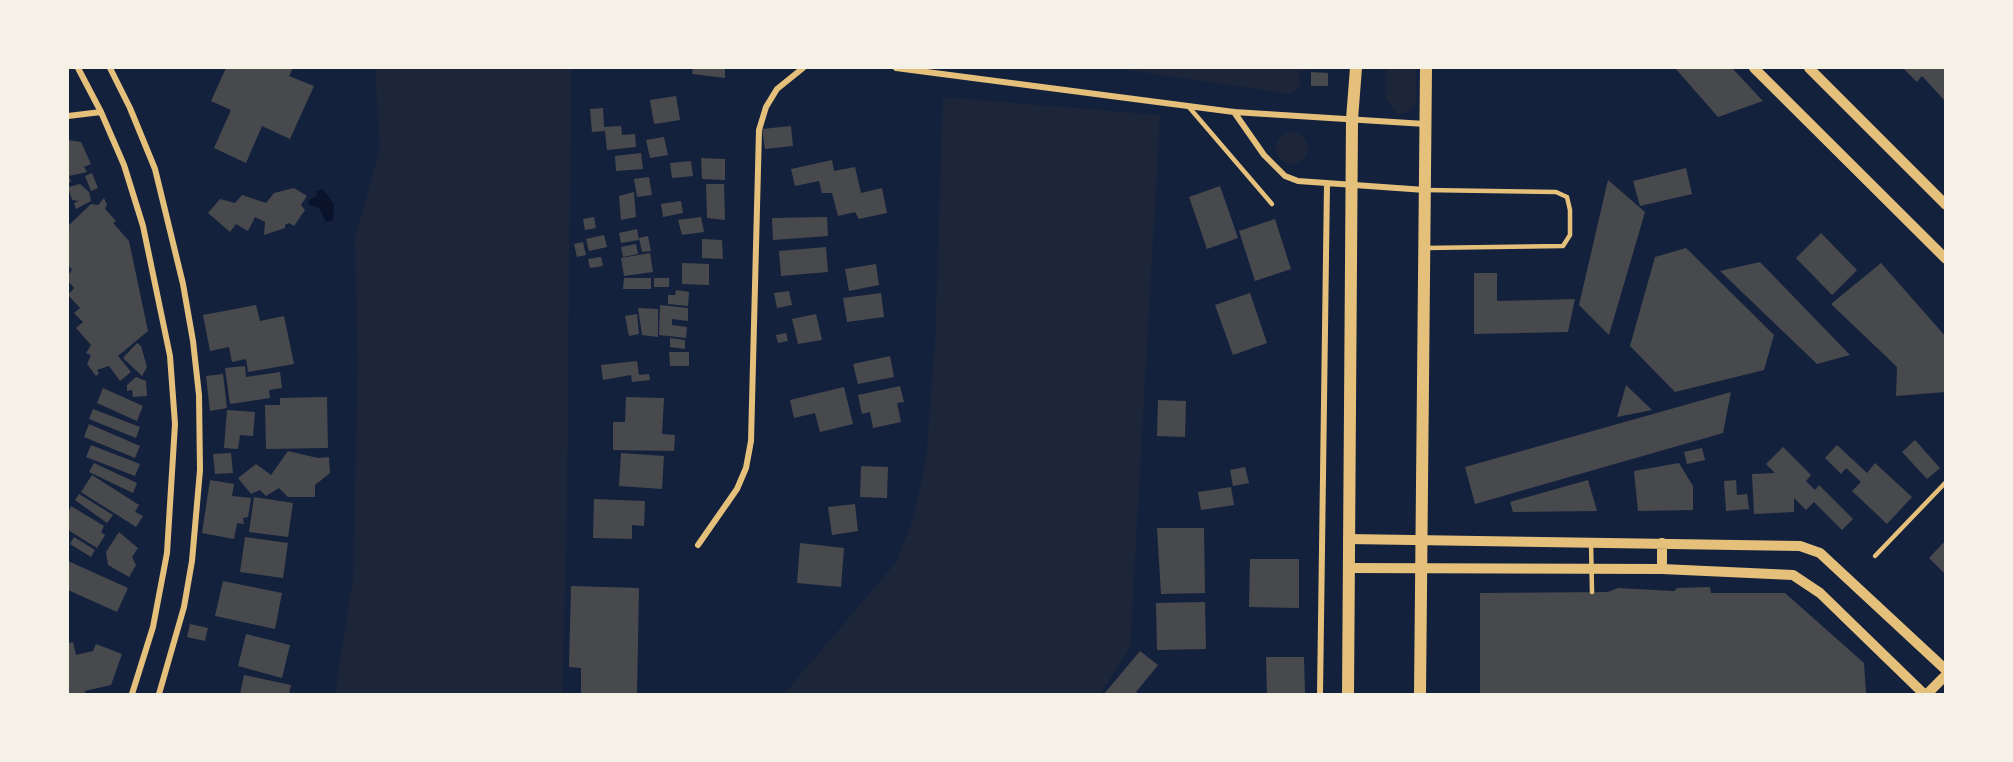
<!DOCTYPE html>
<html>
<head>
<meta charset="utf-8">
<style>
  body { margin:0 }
  #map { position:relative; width:2013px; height:762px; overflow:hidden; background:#14213d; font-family:"Public Sans",sans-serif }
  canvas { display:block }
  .frame { position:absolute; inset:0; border:69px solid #f6f1e7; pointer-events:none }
</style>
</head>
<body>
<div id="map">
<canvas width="2013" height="762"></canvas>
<div class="frame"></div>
</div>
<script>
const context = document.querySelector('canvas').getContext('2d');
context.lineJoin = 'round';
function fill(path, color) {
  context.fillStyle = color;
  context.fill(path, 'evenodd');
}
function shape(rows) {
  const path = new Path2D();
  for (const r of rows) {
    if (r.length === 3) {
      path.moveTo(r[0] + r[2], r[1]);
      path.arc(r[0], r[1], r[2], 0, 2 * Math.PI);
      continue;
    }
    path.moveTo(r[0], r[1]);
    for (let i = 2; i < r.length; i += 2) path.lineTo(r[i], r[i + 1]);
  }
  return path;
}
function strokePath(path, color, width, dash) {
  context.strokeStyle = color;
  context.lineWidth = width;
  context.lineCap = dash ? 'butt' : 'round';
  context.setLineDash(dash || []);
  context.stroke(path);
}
fill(shape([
  [375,68,571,68,567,511,562,694,335,694,353,577,358,367,355,238,380,149],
  [1115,68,1312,68,1312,70,1299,71,1300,87,1290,94],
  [1386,68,1416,68,1416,102,1408,112,1397,114,1385,97],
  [943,97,1160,115,1130,648,1100,694,784,694,897,561,914,516,926,460,935,344],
  [1292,148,16]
]), '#1d2539');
fill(shape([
  [323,189,334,204,333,220,326,222,319,208,309,205,308,201,317,195,316,191]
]), '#0b132b');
fill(shape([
  [226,68,293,68,289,76,314,86,290,139,262,126,246,163,214,148,231,110,211,101],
  [693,68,725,68,725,78,692,74],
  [1675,68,1732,68,1763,101,1718,117],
  [1903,68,1946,68,1946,102,1922,76,1917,82],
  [1311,72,1328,73,1328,86,1311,86],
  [676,96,680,120,654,124,650,100],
  [603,108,604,127,621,126,622,135,635,134,636,147,607,150,605,131,592,132,590,109],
  [791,126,793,146,765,149,762,129],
  [664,137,668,155,650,158,646,140],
  [68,140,81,142,91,164,84,167,87,172,69,176,71,182,68,183],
  [641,153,643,169,616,171,615,156],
  [701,158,725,159,725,180,702,179],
  [832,160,834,171,855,167,861,193,882,188,887,213,859,219,855,212,838,216,832,193,822,193,819,181,795,186,791,169],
  [691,161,693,176,672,178,670,163],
  [1686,168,1692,194,1640,206,1633,181],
  [92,173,98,188,91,191,85,176],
  [649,177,652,195,637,197,634,179],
  [1608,180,1645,212,1609,335,1579,305],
  [80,184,89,192,91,201,76,209,74,203,79,201,72,200,68,187],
  [706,184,724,184,725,220,707,218],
  [1220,186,1238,238,1207,249,1189,197],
  [294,188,307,196,301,205,305,210,294,226,289,223,285,225,285,228,264,235,265,222,255,217,248,231,236,224,230,232,208,213,220,199,235,203,242,195,266,203,274,193],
  [634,192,636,217,621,220,619,196],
  [104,198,107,205,105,209,116,221,113,223,129,241,148,331,118,356,131,372,120,381,109,366,97,370,99,373,96,376,87,364,91,355,86,353,91,345,76,328,83,322,74,313,80,308,68,295,74,288,68,281,68,275,72,270,68,265,68,226,91,204,98,205],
  [681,201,683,213,663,217,661,204],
  [594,217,596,228,585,230,583,219],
  [701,217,704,232,682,235,678,220],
  [827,217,828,236,773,240,772,218],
  [1275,219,1291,269,1255,281,1239,231],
  [637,229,639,240,621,243,619,233],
  [1821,233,1857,270,1832,295,1796,258],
  [604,235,607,247,589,251,586,239],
  [648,236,651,251,642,252,639,238],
  [702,239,722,240,723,259,702,258],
  [583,242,586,255,577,257,574,244],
  [636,244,638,254,623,257,621,247],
  [826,247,828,272,781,276,779,251],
  [1686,248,1774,335,1764,370,1675,392,1630,346,1655,257],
  [650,253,653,272,624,276,621,258],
  [601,257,603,266,590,268,588,259],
  [1760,262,1850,355,1817,364,1720,271],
  [682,263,709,264,709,285,682,284],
  [1881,263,1946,337,1946,392,1896,396,1897,367,1831,304],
  [876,264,879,285,849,291,845,269],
  [1474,273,1497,273,1497,301,1575,299,1568,332,1474,334],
  [624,278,651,278,651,289,623,289],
  [654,278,669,278,669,287,654,287],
  [676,290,689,292,688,306,668,304,668,295,675,295],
  [789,291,792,305,777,308,774,293],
  [881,293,884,317,847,322,843,298],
  [1250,293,1267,343,1233,355,1215,305],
  [256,305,260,321,284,316,294,364,248,372,246,359,232,362,229,347,210,351,203,315],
  [660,305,688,308,688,321,672,319,672,325,687,327,686,338,659,335],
  [638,308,658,309,658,337,642,335],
  [637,314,639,334,629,336,625,316],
  [816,314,822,340,798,344,792,319],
  [786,333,788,341,778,343,776,335],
  [670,338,685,340,685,349,670,347],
  [137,343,141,346,147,367,142,376,123,358],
  [669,352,689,352,689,366,670,366],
  [890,356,894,377,858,384,853,364],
  [637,361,639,375,649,374,650,380,632,382,631,375,603,380,601,365],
  [245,366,246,377,280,372,282,388,269,390,270,398,230,404,225,368],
  [223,374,227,408,210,411,206,376],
  [136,377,146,381,147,396,133,397,132,390,127,391,127,385],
  [1626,385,1652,410,1617,417],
  [900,386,904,402,897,403,901,422,873,428,870,412,862,414,858,395],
  [844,387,853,424,820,432,815,413,794,418,790,400],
  [103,388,143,406,137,421,97,403],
  [1731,392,1723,433,1475,504,1465,467],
  [327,397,328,448,266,449,265,405,280,405,280,398],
  [626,397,664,398,662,434,675,435,674,451,613,450,613,422,625,422],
  [1158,400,1186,401,1185,437,1157,436],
  [93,409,140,427,136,438,89,419],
  [227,410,255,412,253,436,240,435,238,449,224,448],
  [89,424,140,446,135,458,84,437],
  [1915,440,1940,468,1927,479,1902,452],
  [91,445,140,464,135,476,86,457],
  [1837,445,1867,473,1875,463,1912,497,1887,524,1852,491,1861,482,1846,468,1841,474,1825,458],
  [1783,447,1811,475,1806,481,1815,490,1819,485,1853,519,1842,530,1814,502,1806,510,1794,498,1794,512,1754,514,1752,474,1775,473,1766,464],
  [1702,448,1705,460,1687,464,1684,452],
  [288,451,318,458,329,457,330,473,315,485,315,497,288,497,279,488,266,496,260,490,251,494,238,478,256,464,271,475],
  [231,453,233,473,215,474,213,454],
  [621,453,664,456,662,489,619,486],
  [94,463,137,483,133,493,89,472],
  [1679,463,1693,486,1693,510,1638,511,1634,471],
  [861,466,888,467,887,498,860,497],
  [1245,467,1249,483,1233,486,1230,470],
  [92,475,139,505,135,512,143,516,136,527,81,492],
  [210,480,234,484,232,496,251,498,248,517,243,518,244,524,237,523,234,539,202,533],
  [1588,480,1597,511,1513,512,1510,502],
  [1736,480,1737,495,1747,494,1749,509,1726,511,1724,481],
  [1231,487,1234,505,1201,510,1198,492],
  [79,494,113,515,107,523,75,500],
  [254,497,293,503,288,537,249,532],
  [594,499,645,501,644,526,632,525,632,539,593,538],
  [855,504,858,531,832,535,828,507],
  [71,506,104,526,101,532,105,535,97,548,68,530,68,513],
  [1157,528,1204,528,1205,593,1161,594],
  [119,532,138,548,132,557,136,565,129,577,108,565,106,552],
  [74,537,95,550,91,557,70,544],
  [245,537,288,543,283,578,240,572],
  [1946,540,1946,575,1929,558],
  [800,543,844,548,841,587,797,583],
  [1250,559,1299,559,1299,608,1249,607],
  [68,561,128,588,117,612,68,590],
  [223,581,282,593,275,629,215,616],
  [571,586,639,588,637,694,581,694,581,668,569,667],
  [1710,587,1711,593,1785,593,1864,663,1866,694,1480,694,1480,593,1608,592,1618,588,1674,591,1677,588],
  [1205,602,1206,649,1157,650,1156,603],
  [190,624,208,628,205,641,187,637],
  [246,634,290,645,282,678,238,666],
  [73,642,76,655,93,651,96,644,122,654,111,685,85,691,85,694,68,694,68,643],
  [1140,651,1158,665,1136,692,1140,694,1104,694],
  [1266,657,1304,657,1305,694,1267,694],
  [244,675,291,685,289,694,240,694]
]), '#48494c');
strokePath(shape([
  [1188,106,1272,204],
  [1425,190,1556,192,1567,197,1570,210,1570,235,1563,246,1425,248],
  [1591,542,1592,592],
  [1875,556,1946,482]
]), '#e5c07b', 4.5);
strokePath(shape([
  [78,68,101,112,124,165,143,226,170,356,175,424,167,553,153,627,132,694],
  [110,68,130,108,155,169,183,284,193,341,199,395,200,470,192,561,184,607,159,694],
  [896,68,1234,112,1425,124],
  [1234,112,1264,155,1285,176,1298,181,1425,190],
  [68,116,101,112],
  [698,545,737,489,746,468,751,441,759,130,766,107,777,89,803,68],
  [1320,694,1327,183]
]), '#e5c07b', 6);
strokePath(shape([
  [1754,68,1946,259],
  [1809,68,1946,205],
  [1348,539,1800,546,1820,553,1946,670],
  [1348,568,1662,569,1793,575,1820,593,1924,694],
  [1662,569,1662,543],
  [1927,694,1946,675]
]), '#e5c07b', 10);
strokePath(shape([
  [1348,694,1352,119,1356,68],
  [1420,694,1426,68]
]), '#e5c07b', 12);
</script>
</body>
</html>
